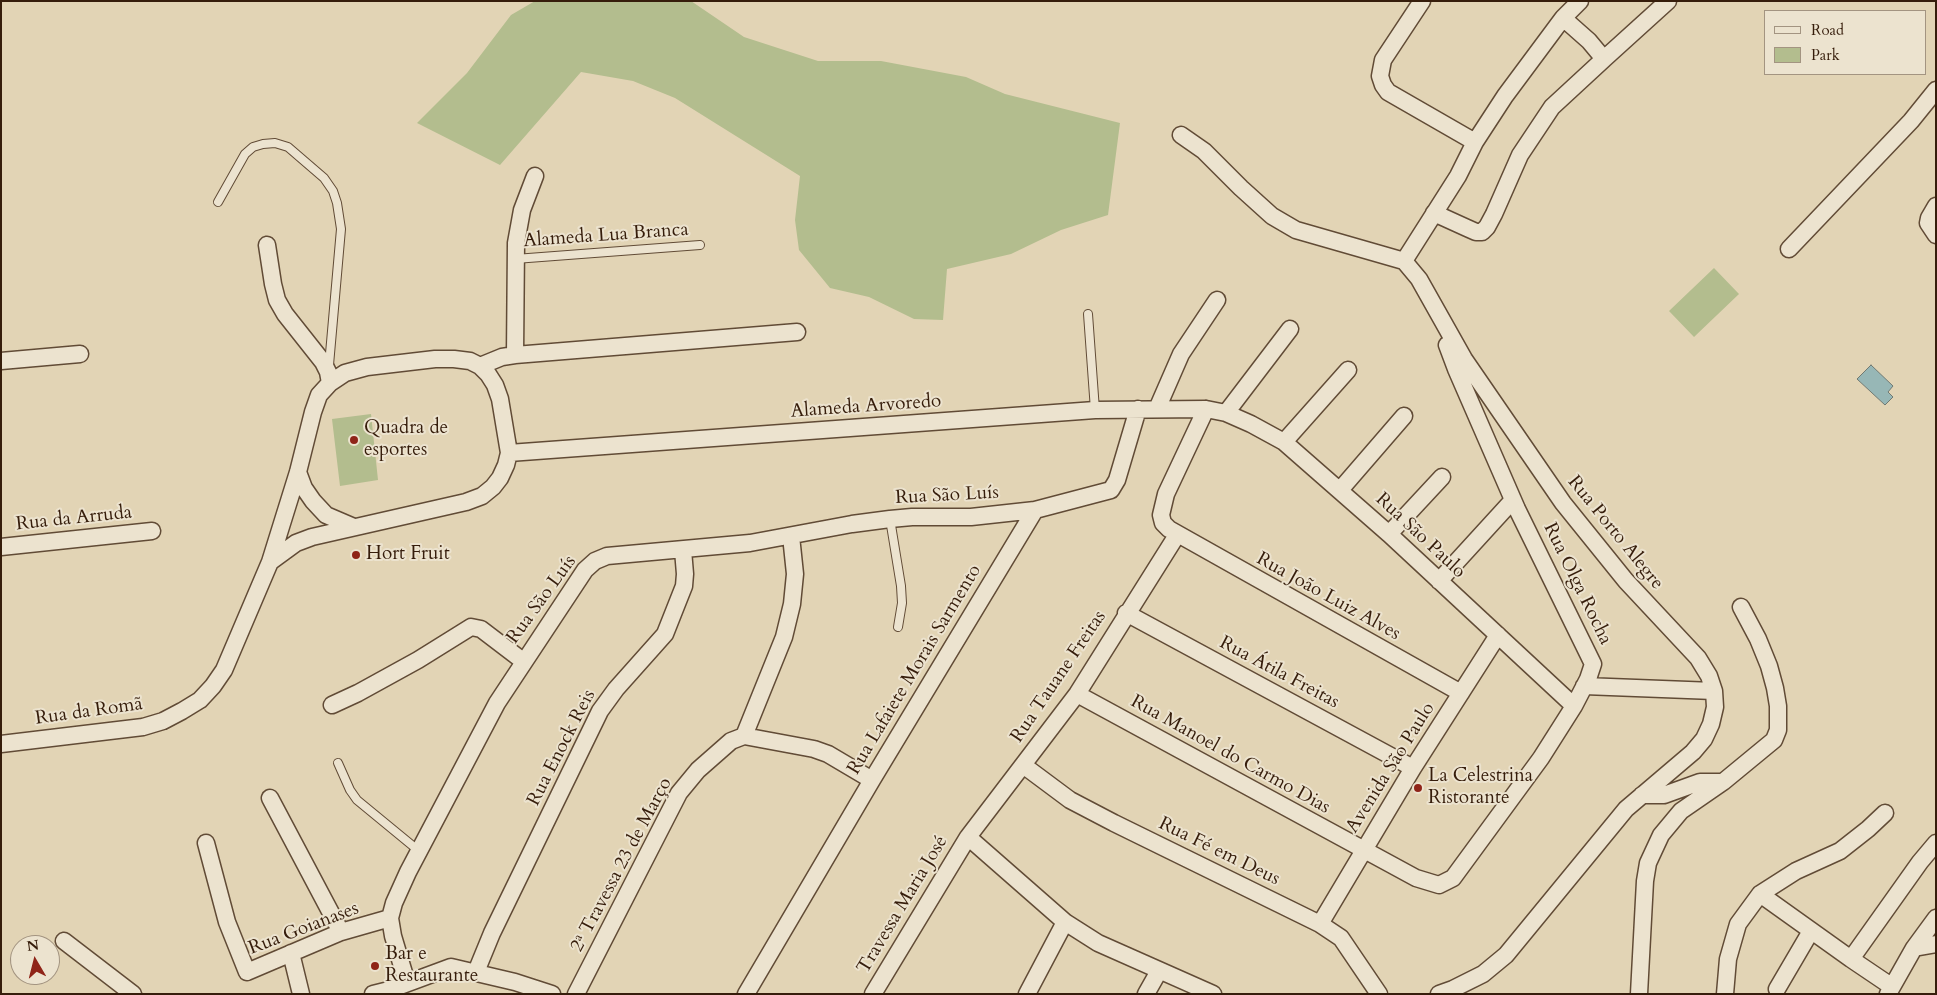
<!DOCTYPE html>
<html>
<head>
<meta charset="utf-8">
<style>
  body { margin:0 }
  #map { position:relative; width:1937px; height:995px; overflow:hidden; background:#e2d4b5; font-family:Cardo,serif }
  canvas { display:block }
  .frame { position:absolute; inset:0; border:2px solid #361d0b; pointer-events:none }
  .legend { position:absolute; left:1764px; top:10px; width:162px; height:65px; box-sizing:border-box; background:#ece3cf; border:1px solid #a39481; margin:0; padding:6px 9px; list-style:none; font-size:15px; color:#361d0b }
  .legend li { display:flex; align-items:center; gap:10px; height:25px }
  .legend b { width:25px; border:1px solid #a39481 }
  .north { position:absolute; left:10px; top:935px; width:50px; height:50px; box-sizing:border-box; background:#ece3cf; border:1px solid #a39481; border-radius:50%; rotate:352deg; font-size:14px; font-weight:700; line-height:20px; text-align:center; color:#361d0b }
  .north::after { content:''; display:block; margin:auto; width:18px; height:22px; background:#8f2418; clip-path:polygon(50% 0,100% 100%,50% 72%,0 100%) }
</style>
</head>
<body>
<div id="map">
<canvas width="1937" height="995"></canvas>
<div class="frame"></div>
<ul class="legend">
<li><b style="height:6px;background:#ece3cf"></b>Road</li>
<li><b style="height:14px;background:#b3bd8e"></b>Park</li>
</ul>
<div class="north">N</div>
</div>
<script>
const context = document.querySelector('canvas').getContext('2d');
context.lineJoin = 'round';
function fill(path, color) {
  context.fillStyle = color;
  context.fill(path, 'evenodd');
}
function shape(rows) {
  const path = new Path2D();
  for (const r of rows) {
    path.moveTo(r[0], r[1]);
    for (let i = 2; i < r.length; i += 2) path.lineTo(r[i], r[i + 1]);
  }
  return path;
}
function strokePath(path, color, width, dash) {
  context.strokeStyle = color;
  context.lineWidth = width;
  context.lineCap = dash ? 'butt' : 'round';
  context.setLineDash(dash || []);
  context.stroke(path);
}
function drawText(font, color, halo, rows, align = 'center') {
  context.font = font + ' Cardo,serif';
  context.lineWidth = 4;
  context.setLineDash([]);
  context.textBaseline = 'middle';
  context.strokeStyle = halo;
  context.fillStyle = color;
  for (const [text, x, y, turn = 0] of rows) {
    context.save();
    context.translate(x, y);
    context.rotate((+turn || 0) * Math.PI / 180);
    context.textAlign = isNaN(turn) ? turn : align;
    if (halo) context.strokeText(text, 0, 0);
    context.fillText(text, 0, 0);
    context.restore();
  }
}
fill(shape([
  [535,1,691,1,744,37,818,61,881,61,966,77,1005,94,1120,123,1108,215,1061,230,1011,254,947,269,943,320,914,319,869,297,830,288,799,250,795,220,800,176,675,98,633,81,581,72,500,165,417,123,467,73,511,15],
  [1714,268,1739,294,1694,337,1669,311],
  [371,414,378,480,340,486,332,419]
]), '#b3bd8e');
const water = shape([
  [1871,365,1893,386,1888,392,1893,397,1885,405,1857,379,1871,365]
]);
fill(water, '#97b7b6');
strokePath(water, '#707972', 1);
const lane = shape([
  [218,202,245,154,253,147,263,144,275,143,288,147,324,178,333,191,337,203,341,229,329,365],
  [515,259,700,245],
  [1088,314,1095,410],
  [890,519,901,586,902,603,898,627],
  [338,763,350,790,357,800,419,851]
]);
const street = shape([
  [1422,1,1383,60,1380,76,1383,85,1388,92,1475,142],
  [1563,18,1580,1],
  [1181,135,1204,151,1241,188,1272,216,1296,230,1404,261,1419,279,1464,359,1563,503,1626,581,1698,658,1709,676,1714,691,1715,707,1711,724,1704,739,1693,752,1626,809,1506,955,1483,974,1453,989,1439,994],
  [1936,206,1929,218,1928,223,1936,235],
  [1434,213,1467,228,1476,232,1482,232,1487,227,1494,214,1520,155,1552,107,1604,59],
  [267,245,273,284,277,300,285,314,323,362,328,372,330,383],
  [1789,249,1911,121,1936,90],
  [1404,261,1458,176,1475,142,1505,96,1563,18,1589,41,1604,59,1668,1],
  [515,355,516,243,522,210,535,176],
  [1,361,80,354],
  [480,366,502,357,515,355,797,332],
  [1157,409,1181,354,1217,300],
  [1206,409,1166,494,1161,515,1163,523,1169,529,1461,693],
  [1226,413,1290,329],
  [1284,442,1348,370],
  [509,453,1095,410,1206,409,1226,413,1251,424,1284,442,1389,534,1574,706],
  [298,472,304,488,313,501,326,515,354,527],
  [1340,490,1404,416],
  [1389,534,1442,477],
  [1,547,152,531],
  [1439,581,1513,500],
  [1126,613,1413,768],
  [1584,686,1714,691],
  [1077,694,1416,878,1439,885,1453,878,1541,758,1574,706,1588,679,1593,664,1517,509,1456,369,1447,345],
  [332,705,358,693,418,660,471,627,481,629,523,661],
  [744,736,784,637,792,604,795,574,791,536],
  [1,744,143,727,163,721,182,711,200,700,213,686,224,670,270,562,298,472,313,412,319,395,330,383,345,373,367,367,435,359,454,359,470,361,480,366,488,374,495,385,500,399,509,453,506,465,500,478,493,487,482,496,466,502,312,537,296,543,270,562],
  [1023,765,1070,800,1114,823,1320,924,1341,938,1379,994],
  [1642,795,1664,795,1700,782,1723,782,1774,740,1778,730,1778,706,1775,688,1769,666,1758,639,1741,607],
  [270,798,341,932],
  [968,837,1065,922,1098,943,1213,994],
  [206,843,227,922,247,972,341,932,390,918],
  [1760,894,1851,959,1891,986],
  [1320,924,1413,768,1498,635],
  [64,941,133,994],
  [1914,948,1936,944],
  [291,953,301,994],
  [1851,959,1920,862,1936,843],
  [476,972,492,933,600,711,616,689,665,634,684,586,685,574,683,550],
  [407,983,393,936,390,918,394,903,408,872,497,703,585,570,595,561,607,556,750,543,852,524,890,519,912,517,971,517,1035,510],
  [1777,989,1811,931],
  [373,994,389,990,451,967,515,982,552,994],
  [576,994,679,793,698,770,731,741,744,736,814,749,828,754,872,780],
  [746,994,872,780,1035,510,1111,490,1117,480,1138,409],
  [873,994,968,837,1077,694,1177,535],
  [1027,994,1065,922],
  [1146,994,1159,971],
  [1639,994,1645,881,1648,863,1661,835,1681,811,1723,782],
  [1725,994,1728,959,1738,924,1760,894,1796,871,1840,851,1868,829,1885,813],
  [1888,994,1914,948,1936,918]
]);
strokePath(lane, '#614b36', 10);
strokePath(street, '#614b36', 19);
strokePath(lane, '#ece3cf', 8);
strokePath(street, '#ece3cf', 16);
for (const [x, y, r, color] of [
  [354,440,5,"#8f2418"],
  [356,555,5,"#8f2418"],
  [1418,788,5,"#8f2418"],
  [375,966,5,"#8f2418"]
]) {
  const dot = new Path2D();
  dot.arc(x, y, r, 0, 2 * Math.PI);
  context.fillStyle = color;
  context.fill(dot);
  strokePath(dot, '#ece3cf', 2);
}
drawText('19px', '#361d0b', '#ece3cf', [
  ["Alameda Lua Branca",606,236,-4],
  ["Alameda Arvoredo",866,407,-4],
  ["Rua São Luís",947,496,-3],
  ["Rua da Arruda",74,519,-6],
  ["Rua Porto Alegre",1615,533,51],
  ["Rua São Paulo",1420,536,43],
  ["Rua Olga Rocha",1577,584,64],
  ["Rua João Luiz Alves",1328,597,29],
  ["Rua São Luís",542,600,-54],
  ["Rua Lafaiete Morais Sarmento",915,670,-59],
  ["Rua Átila Freitas",1279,673,28],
  ["Rua Tauane Freitas",1059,677,-56],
  ["Rua da Romã",89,712,-8],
  ["Rua Enock Reis",562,748,-63],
  ["Rua Manoel do Carmo Dias",1230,755,29],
  ["Avenida São Paulo",1391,768,-58],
  ["Rua Fé em Deus",1219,852,26],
  ["2ª Travessa 23 de Março",622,865,-62],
  ["Travessa Maria José",903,905,-59],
  ["Rua Goianases",304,929,-21]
]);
drawText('19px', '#361d0b', '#ece3cf', [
  ["Quadra de",364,429],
  ["esportes",364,451],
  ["Hort Fruit",366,555],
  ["La Celestrina",1428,777],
  ["Ristorante",1428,799],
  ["Bar e",385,955],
  ["Restaurante",385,977]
], 'left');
</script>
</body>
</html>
